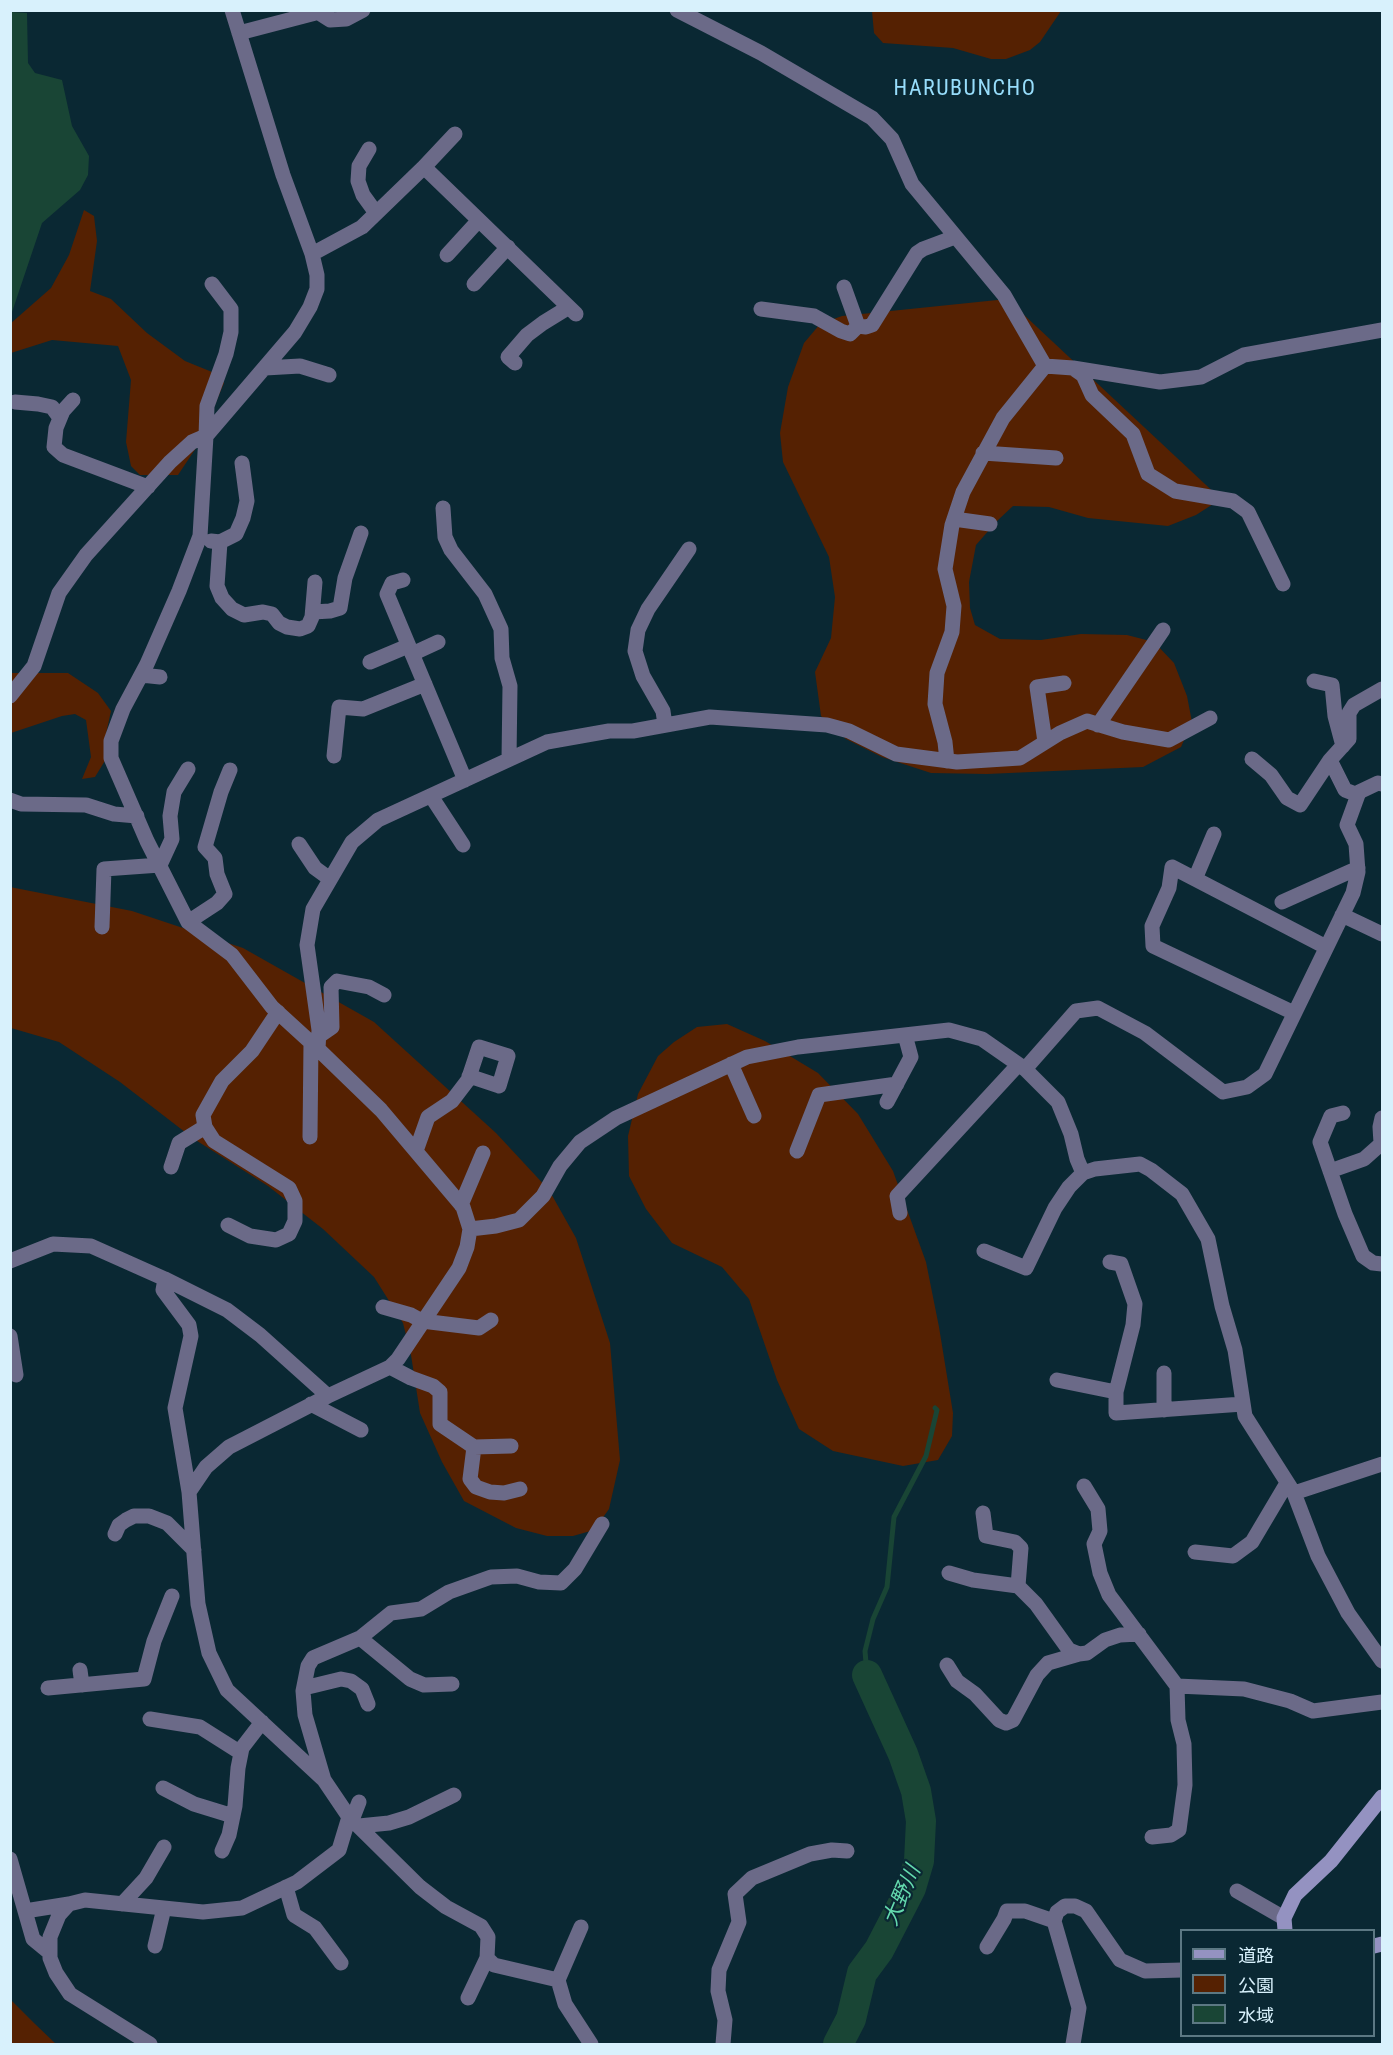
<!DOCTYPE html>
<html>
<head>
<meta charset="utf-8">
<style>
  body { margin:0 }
  #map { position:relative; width:1393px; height:2055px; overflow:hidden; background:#0a2833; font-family:"Roboto Condensed","Noto Sans JP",sans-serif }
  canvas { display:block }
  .frame { position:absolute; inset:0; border:12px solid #d8f1fc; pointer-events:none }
  .legend { position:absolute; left:1180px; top:1929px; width:195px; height:108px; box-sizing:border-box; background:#0a2833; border:2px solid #5c7883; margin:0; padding:8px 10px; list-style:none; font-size:18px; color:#d8f1fc }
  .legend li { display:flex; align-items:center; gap:12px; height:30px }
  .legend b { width:30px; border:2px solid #5c7883 }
</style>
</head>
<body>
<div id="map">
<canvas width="1393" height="2055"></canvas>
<div class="frame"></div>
<ul class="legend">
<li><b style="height:8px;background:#9492c1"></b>道路</li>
<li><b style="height:16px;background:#552102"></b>公園</li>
<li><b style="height:16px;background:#194535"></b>水域</li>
</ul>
</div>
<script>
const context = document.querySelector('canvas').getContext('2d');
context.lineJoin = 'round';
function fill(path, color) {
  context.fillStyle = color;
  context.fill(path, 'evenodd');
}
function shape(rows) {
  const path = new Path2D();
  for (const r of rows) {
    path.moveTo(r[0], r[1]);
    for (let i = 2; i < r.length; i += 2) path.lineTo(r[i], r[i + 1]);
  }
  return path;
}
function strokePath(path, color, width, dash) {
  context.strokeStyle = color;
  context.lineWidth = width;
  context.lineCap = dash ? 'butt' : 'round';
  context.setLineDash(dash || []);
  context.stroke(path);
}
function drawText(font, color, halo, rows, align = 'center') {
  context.font = font + ' "Roboto Condensed","Noto Sans JP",sans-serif';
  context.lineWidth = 4.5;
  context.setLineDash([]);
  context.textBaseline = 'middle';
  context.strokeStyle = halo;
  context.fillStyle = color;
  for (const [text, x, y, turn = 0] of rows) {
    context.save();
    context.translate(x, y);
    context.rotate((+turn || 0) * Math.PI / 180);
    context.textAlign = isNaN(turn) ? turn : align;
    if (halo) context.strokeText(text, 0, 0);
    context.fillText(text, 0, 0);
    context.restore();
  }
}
fill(shape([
  [872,11,872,10,1061,11,1040,42,1030,50,1006,59,991,59,953,48,883,43,874,33],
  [84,210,94,216,97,241,90,291,111,299,147,333,185,361,217,374,224,383,198,445,178,475,140,475,131,466,126,442,131,380,118,346,52,340,11,353,10,324,51,288,69,255],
  [1007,299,1221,499,1196,515,1168,526,1088,518,1049,507,1013,506,997,521,976,545,969,582,970,608,975,625,1000,639,1041,640,1081,634,1127,635,1154,642,1174,663,1187,696,1192,722,1181,747,1143,767,987,774,931,773,882,757,846,739,821,716,815,672,831,638,835,597,829,557,783,462,780,433,788,387,804,343,820,324,842,316],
  [11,673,68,673,98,693,111,711,106,734,106,759,95,777,82,779,91,757,86,720,75,714,62,716,11,733],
  [10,887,132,911,243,948,374,1022,496,1133,549,1190,576,1238,610,1343,620,1460,609,1509,594,1530,573,1536,547,1536,516,1528,464,1501,442,1462,420,1413,411,1355,403,1323,374,1277,323,1229,268,1186,194,1139,120,1082,59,1042,11,1028],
  [727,1024,765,1041,818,1073,858,1114,893,1171,926,1262,939,1327,953,1413,952,1436,938,1460,903,1466,833,1451,799,1429,777,1380,749,1299,722,1267,672,1243,646,1209,629,1176,628,1136,638,1094,658,1056,674,1042,697,1027],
  [10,1999,34,2023,56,2044,11,2044]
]), '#552102');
fill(shape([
  [11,12,27,13,28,63,35,73,62,80,72,126,89,156,88,175,80,190,42,223,11,315]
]), '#194535');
strokePath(shape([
  [867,1675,865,1651,873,1619,887,1587,894,1517,926,1456,937,1410,935,1408]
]), '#194535', 5);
strokePath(shape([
  [838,2044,851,2019,862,1973,879,1950,911,1888,919,1861,921,1821,916,1791,903,1754,867,1675]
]), '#194535', 30);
strokePath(shape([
  [677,10,761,53,872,118,892,139,912,184,1004,295,1045,366],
  [319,13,330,20,346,19,363,10],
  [239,33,327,10],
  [369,149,359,166,358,181,363,195,376,213],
  [424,167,455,134],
  [312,254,362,227,424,167,576,314],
  [447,255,479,220],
  [474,284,508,247],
  [844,287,858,326,866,327,872,325,917,253,923,249,955,237],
  [761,309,814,316,841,331,850,334,858,326],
  [515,363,508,357,527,335,543,323,569,307],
  [265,368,300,366,329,375],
  [1073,368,1160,382,1201,377,1244,355,1382,330],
  [73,400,63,411,56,428,54,447,63,455,148,487],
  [15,402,38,404,52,407,60,418],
  [983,453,1056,458],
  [443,508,445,537,451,550,485,594,501,629,502,658,510,686,509,759],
  [954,519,990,524],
  [211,541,220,542,236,534,243,518,247,501,242,463],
  [220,542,217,586,222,598,232,609,244,615,263,612,272,614,279,623,287,627,300,629,308,626,312,617,315,582],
  [403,580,392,583,387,594,465,780],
  [313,612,330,611,340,608,345,578,361,533],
  [412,654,438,642],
  [370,662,408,646],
  [141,675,160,677],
  [1314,681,1332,685,1335,716,1343,746],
  [10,696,34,666,59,593,86,555,170,462,192,442,206,436,207,406,226,354,231,332,231,309,212,284],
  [665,725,663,711,643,676,635,651,638,630,648,609,689,549],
  [1098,725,1163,630],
  [1045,742,1037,687,1064,683],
  [334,756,339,707,363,709,425,684],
  [1252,759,1271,775,1287,798,1300,805,1330,760,1345,790,1358,795],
  [1330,760,1349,739,1349,713,1354,705,1382,689],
  [947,761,945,742,935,704,937,673,952,632,954,606,945,569,952,525,963,492,1003,418,1045,366,1073,368,1083,375,1092,395,1133,434,1148,474,1175,491,1233,501,1248,512,1283,584],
  [431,796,463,845],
  [10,800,21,804,86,805,114,814,137,816],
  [299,844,315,868,330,879],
  [1195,879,1214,834],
  [1282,902,1358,868],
  [1342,915,1382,934],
  [188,922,217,903,225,894,217,874,215,858,205,847,221,792,230,770],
  [102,927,104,869,160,865,172,839,170,816,174,792,188,769],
  [1294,1013,1153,946,1152,926,1169,888,1172,867,1326,947],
  [319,1036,332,1027,331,987,337,981,369,987,384,995],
  [318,1049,319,1030,307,945,313,909,352,842,378,820,547,742,609,731,633,731,710,717,827,725,849,731,896,754,957,762,1020,758,1060,733,1087,721,1123,732,1169,740,1210,718],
  [731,1064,754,1116],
  [1025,1069,1076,1011,1098,1008,1145,1033,1223,1092,1247,1087,1265,1074,1353,893,1358,872,1356,844,1347,825,1359,792,1378,783,1382,784],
  [887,1102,911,1057,905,1035],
  [1343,1113,1331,1116,1320,1142,1345,1214,1363,1256,1373,1263,1382,1264],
  [310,1137,311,1042],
  [1381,1143,1380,1127,1382,1118],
  [416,1151,428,1117,452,1101,468,1080,479,1047,508,1056,499,1086,469,1076],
  [797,1151,819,1095,897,1084],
  [171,1167,179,1143,205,1127],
  [1330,1171,1364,1159,1382,1143],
  [461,1205,483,1153],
  [900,1213,897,1196,1018,1065],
  [228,1225,250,1236,276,1240,289,1234,295,1221,295,1201,289,1188,214,1141,205,1127,203,1115,222,1081,252,1051,278,1012],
  [470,1229,496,1226,519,1220,543,1196,560,1166,580,1142,616,1118,747,1057,798,1047,949,1030,982,1039,1025,1069,1058,1102,1071,1134,1077,1159,1083,1173,1095,1169,1140,1164,1151,1170,1182,1194,1208,1239,1222,1306,1235,1350,1245,1416,1294,1493,1318,1556,1348,1613,1382,1661],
  [984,1251,1026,1268,1055,1208,1069,1187,1083,1173],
  [10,1261,53,1244,91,1246,165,1279,227,1310,260,1335,328,1396],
  [1110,1262,1121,1264,1135,1304,1133,1325,1116,1392,1116,1413,1243,1404],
  [383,1307,411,1315,422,1321,479,1328,491,1320],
  [10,1336,16,1375],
  [390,1367,411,1378,433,1386,440,1392,440,1424,474,1447,511,1446],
  [1057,1380,1116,1392],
  [311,1404,361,1430],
  [1164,1410,1164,1373],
  [474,1447,470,1479,476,1487,490,1492,504,1493,520,1489],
  [1084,1486,1098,1509,1100,1531,1094,1544,1100,1573,1109,1595,1177,1686,1178,1720,1184,1744,1185,1785,1179,1830,1171,1835,1152,1837],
  [189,1492,206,1467,229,1447,328,1396,390,1367,398,1359,459,1268,467,1247,470,1229,463,1207,381,1110,318,1049,272,1007,232,955,188,922,147,841,111,758,111,741,123,709,147,664,179,591,200,536,206,436,295,332,310,307,317,289,317,275,312,254,283,175,232,10],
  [1294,1493,1382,1464],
  [983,1513,986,1536,1015,1542,1021,1548,1018,1586],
  [115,1534,119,1525,126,1520,134,1516,149,1516,167,1523,194,1550],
  [1195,1552,1233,1556,1252,1542,1287,1483],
  [949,1573,973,1580,1018,1586,1036,1604,1069,1650,1079,1654,1087,1653,1105,1640,1120,1635,1139,1634],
  [360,1638,410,1679,424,1685,452,1684],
  [947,1665,957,1681,975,1694,999,1720,1006,1723,1013,1720,1037,1675,1048,1663,1079,1654],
  [80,1670,82,1685],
  [1177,1686,1244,1689,1290,1701,1313,1711,1382,1702],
  [48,1688,144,1679,154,1641,172,1596],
  [304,1688,341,1679,351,1681,362,1689,368,1704],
  [150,1719,200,1727,241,1753],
  [324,1780,305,1715,303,1691,308,1666,313,1658,360,1638,391,1613,421,1609,449,1592,491,1577,517,1576,539,1582,561,1583,575,1569,602,1524],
  [163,1788,194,1804,233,1816],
  [349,1817,420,1887,446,1907,481,1926,488,1937,487,1958,494,1965,558,1980,565,2004,591,2044],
  [352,1820,359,1802],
  [359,1826,389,1823,409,1817,454,1795],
  [222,1851,229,1835,235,1806,238,1768,242,1748,262,1722],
  [10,1859,33,1939,50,1953],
  [286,1887,294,1915,315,1928,341,1963],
  [1237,1891,1284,1918],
  [122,1904,146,1878,164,1847],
  [25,1911,69,1904],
  [155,1946,164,1908],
  [987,1947,1004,1919,1007,1911,1025,1911,1054,1921],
  [558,1980,581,1927],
  [468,1998,487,1958],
  [150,2044,70,1994,56,1973,50,1958,50,1937,59,1915,69,1904,85,1900,203,1912,242,1908,297,1882,339,1850,349,1817,324,1780,227,1690,209,1653,198,1604,189,1492,175,1408,191,1336,189,1325,163,1290,165,1279],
  [723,2044,725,2020,718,1991,719,1970,739,1922,735,1894,752,1878,810,1854,832,1850,847,1851],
  [1073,2044,1079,2008,1054,1921,1057,1912,1065,1906,1075,1906,1086,1911,1120,1960,1145,1971,1182,1970]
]), '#6b6a88', 15);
strokePath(shape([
  [1285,1930,1284,1918,1295,1895,1331,1861,1382,1797],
  [1374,1946,1382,1944]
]), '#9492c1', 15);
drawText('italic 21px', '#64daae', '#0a2833', [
  ["大野川",903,1896,-67]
]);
context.letterSpacing = '1.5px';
drawText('22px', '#97ddfb', '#0a2833', [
  ["HARUBUNCHO",965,89]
]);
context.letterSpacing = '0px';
</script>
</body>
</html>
